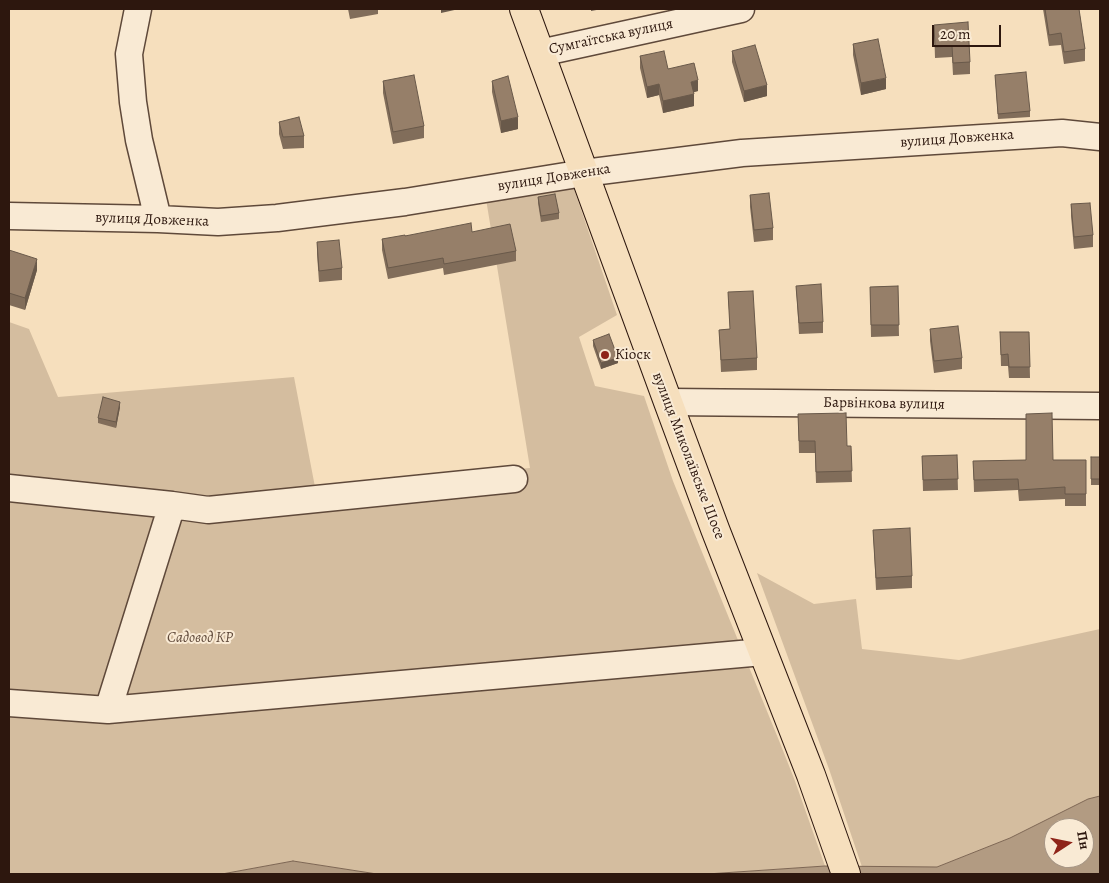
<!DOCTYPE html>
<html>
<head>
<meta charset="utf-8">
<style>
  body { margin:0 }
  #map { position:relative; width:1109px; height:883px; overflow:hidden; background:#f6dfbd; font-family:Alegreya,serif }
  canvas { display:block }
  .frame { position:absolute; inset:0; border:10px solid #2d170e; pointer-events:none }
  .north { position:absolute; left:1044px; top:818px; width:50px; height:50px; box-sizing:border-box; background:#f9ead4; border:1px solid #a79685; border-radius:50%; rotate:79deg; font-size:14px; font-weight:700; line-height:20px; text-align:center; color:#2d170e }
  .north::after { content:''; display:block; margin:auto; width:18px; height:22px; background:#8f2418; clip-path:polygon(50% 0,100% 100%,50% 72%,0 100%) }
  .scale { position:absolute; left:932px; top:25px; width:69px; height:22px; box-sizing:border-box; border:2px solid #2d170e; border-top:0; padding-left:6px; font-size:15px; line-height:18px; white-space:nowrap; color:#2d170e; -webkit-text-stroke:4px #f9ead4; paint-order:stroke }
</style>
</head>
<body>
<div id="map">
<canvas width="1109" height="883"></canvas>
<div class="frame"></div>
<div class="north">Пн</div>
<div class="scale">20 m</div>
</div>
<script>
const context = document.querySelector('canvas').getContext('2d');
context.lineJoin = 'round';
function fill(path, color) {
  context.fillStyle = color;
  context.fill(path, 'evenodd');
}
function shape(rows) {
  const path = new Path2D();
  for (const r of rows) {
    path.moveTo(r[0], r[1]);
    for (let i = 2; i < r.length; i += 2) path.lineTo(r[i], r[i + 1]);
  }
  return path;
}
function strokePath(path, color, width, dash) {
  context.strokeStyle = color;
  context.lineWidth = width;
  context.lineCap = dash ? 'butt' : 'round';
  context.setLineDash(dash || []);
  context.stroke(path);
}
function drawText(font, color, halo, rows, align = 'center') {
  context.font = font + ' Alegreya,serif';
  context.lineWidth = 4;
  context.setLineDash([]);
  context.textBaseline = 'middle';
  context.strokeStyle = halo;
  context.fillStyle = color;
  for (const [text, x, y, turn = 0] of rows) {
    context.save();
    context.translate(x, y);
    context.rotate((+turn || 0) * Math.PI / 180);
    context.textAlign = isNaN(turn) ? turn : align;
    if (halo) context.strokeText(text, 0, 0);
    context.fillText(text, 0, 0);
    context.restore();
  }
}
fill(shape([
  [573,186,617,315,579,337,595,386,644,396,673,481,780,743,795,781,825,866,707,874,377,874,293,861,222,874,9,874,9,322,29,329,58,397,294,377,315,487,530,468,486,199],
  [757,573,814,604,856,599,862,649,959,660,1100,629,1100,796,1088,799,1010,838,937,867,862,867,829,769]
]), '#d4bd9f');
const water = shape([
  [1100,796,1100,874,707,874,825,866,937,867,1010,838,1088,799,1100,796],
  [1054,828,1084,828,1084,858,1054,858,1054,828],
  [293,861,377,874,222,874,293,861]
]);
fill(water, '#b29b82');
strokePath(water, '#7d6654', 1);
const minor = shape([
  [138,9,129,54,133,102,139,140,158,219],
  [540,53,741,9],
  [9,216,158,219,218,222,277,218,405,202,584,173,742,153,1062,133,1100,137],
  [668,402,1100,406],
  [9,488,172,505,208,510,514,479],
  [9,703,108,710,763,652],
  [108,710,172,505]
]);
const major = shape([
  [524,9,668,402,715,529,811,775,846,874]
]);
strokePath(minor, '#5f493a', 29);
strokePath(major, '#2d170e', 30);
strokePath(minor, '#f9ead4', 26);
strokePath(major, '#f6dfbd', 28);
fill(shape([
  [348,9,378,9,378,14,350,19],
  [1043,9,1079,9,1085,49,1085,61,1064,64,1061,45,1049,46],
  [934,25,970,62,970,74,953,75,952,57,935,58],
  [853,44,886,89,861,95,853,55],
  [732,51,767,96,744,102,732,62],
  [640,56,668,69,698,91,693,92,694,106,663,113,659,95,647,98,640,68],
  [995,75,1030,111,1030,117,998,119],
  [383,81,424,126,424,138,393,144,383,93],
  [492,81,518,129,501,133,492,92],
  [279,122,304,136,304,148,283,149,279,134],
  [750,195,773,228,773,240,754,242,750,207],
  [538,197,559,213,559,219,541,222,538,203],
  [1071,204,1093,235,1093,247,1074,249,1071,216],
  [472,232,516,251,516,261,444,275,443,268,388,279,382,250,382,239,405,236],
  [317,242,342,268,342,280,319,282,317,254],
  [9,250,37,270,25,310,9,305],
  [796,286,823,322,823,333,799,334],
  [898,286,899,336,871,337,870,287],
  [728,292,757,358,757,370,721,372,719,330,730,329],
  [930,329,962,358,962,369,934,373,930,341],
  [1000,332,1029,332,1030,378,1009,378,1008,366,1001,366],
  [593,340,618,363,601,369,593,346],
  [120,407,116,428,98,423,98,418],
  [798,414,847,446,851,446,852,482,816,483,815,453,799,453],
  [957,455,958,490,923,491,922,456],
  [1091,457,1100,457,1100,485,1091,485],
  [1086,460,1086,506,1065,506,1065,499,1019,501,1018,490,974,492,973,461],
  [873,530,912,576,912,588,876,590]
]), '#816d5a');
fill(shape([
  [441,9,459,9,441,13],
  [591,9,602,9,591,11],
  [886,78,886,89,861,95,861,83],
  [698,80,698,91,691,93,691,82],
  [659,84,659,95,647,98,647,87],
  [767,85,767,96,744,102,744,91],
  [694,94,694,106,663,113,663,101],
  [518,117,518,129,501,133,501,121],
  [37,259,37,270,25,310,25,298],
  [618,358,618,363,601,369,601,363],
  [120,402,120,407,116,428,116,422]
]), '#69594a');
const building = shape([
  [1045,9,1079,9,1085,49,1064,52,1061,33,1049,35,1045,9],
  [968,22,970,62,953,63,952,46,935,47,934,25,968,22],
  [878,39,886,78,861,83,853,44,878,39],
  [755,45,767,85,744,91,732,51,755,45],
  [664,51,668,69,694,63,698,80,691,82,694,94,663,101,659,84,647,87,640,56,664,51],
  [1026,72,1030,111,998,114,995,75,1026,72],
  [414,75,424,126,393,132,383,81,414,75],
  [508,76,518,117,501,121,492,81,508,76],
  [299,117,304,136,283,137,279,122,299,117],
  [769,193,773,228,754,230,750,195,769,193],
  [555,194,559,213,541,216,538,197,555,194],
  [1090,203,1093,235,1074,237,1071,204,1090,203],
  [471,223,472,232,510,224,516,251,444,264,443,258,388,268,382,239,405,235,405,236,471,223],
  [339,240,342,268,319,271,317,242,339,240],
  [9,250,37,259,25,298,9,293,9,250],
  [821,284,823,322,799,323,796,286,821,284],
  [898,286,899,325,871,325,870,287,898,286],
  [753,291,757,358,721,360,719,330,730,329,728,292,753,291],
  [958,326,962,358,934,361,930,329,958,326],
  [1000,332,1029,332,1030,367,1009,367,1008,354,1001,355,1000,332],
  [609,334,618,358,601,363,593,340,609,334],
  [103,397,120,402,116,422,98,418,103,397],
  [846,413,847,446,851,446,852,471,816,472,815,441,799,441,798,414,846,413],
  [1052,413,1053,460,1086,460,1086,494,1065,494,1065,487,1019,490,1018,479,974,480,973,461,1026,460,1026,414,1052,413],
  [957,455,958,479,923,480,922,456,957,455],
  [1091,457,1100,457,1100,479,1091,479,1091,457],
  [910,528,912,576,876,578,873,530,910,528]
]);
fill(building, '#967f69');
strokePath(building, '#69594a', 1);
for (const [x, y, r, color] of [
  [605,355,5,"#8f2418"]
]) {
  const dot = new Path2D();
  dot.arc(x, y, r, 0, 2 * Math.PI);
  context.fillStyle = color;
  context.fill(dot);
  strokePath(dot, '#f9ead4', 2);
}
drawText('15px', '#2d170e', '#f9ead4', [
  ["Сумгаїтська вулиця",611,37,-12],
  ["вулиця Довженка",957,139,-4],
  ["вулиця Довженка",554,178,-9],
  ["вулиця Довженка",152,220,2],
  ["Барвінкова вулиця",884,404,1],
  ["вулиця Миколаївське Шосе",688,456,69]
]);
drawText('15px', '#2d170e', '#f9ead4', [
  ["Кіоск",615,355]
], 'left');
drawText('italic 15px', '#5f493a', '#f9ead4', [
  ["Садовод КР",200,638]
]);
</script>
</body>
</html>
